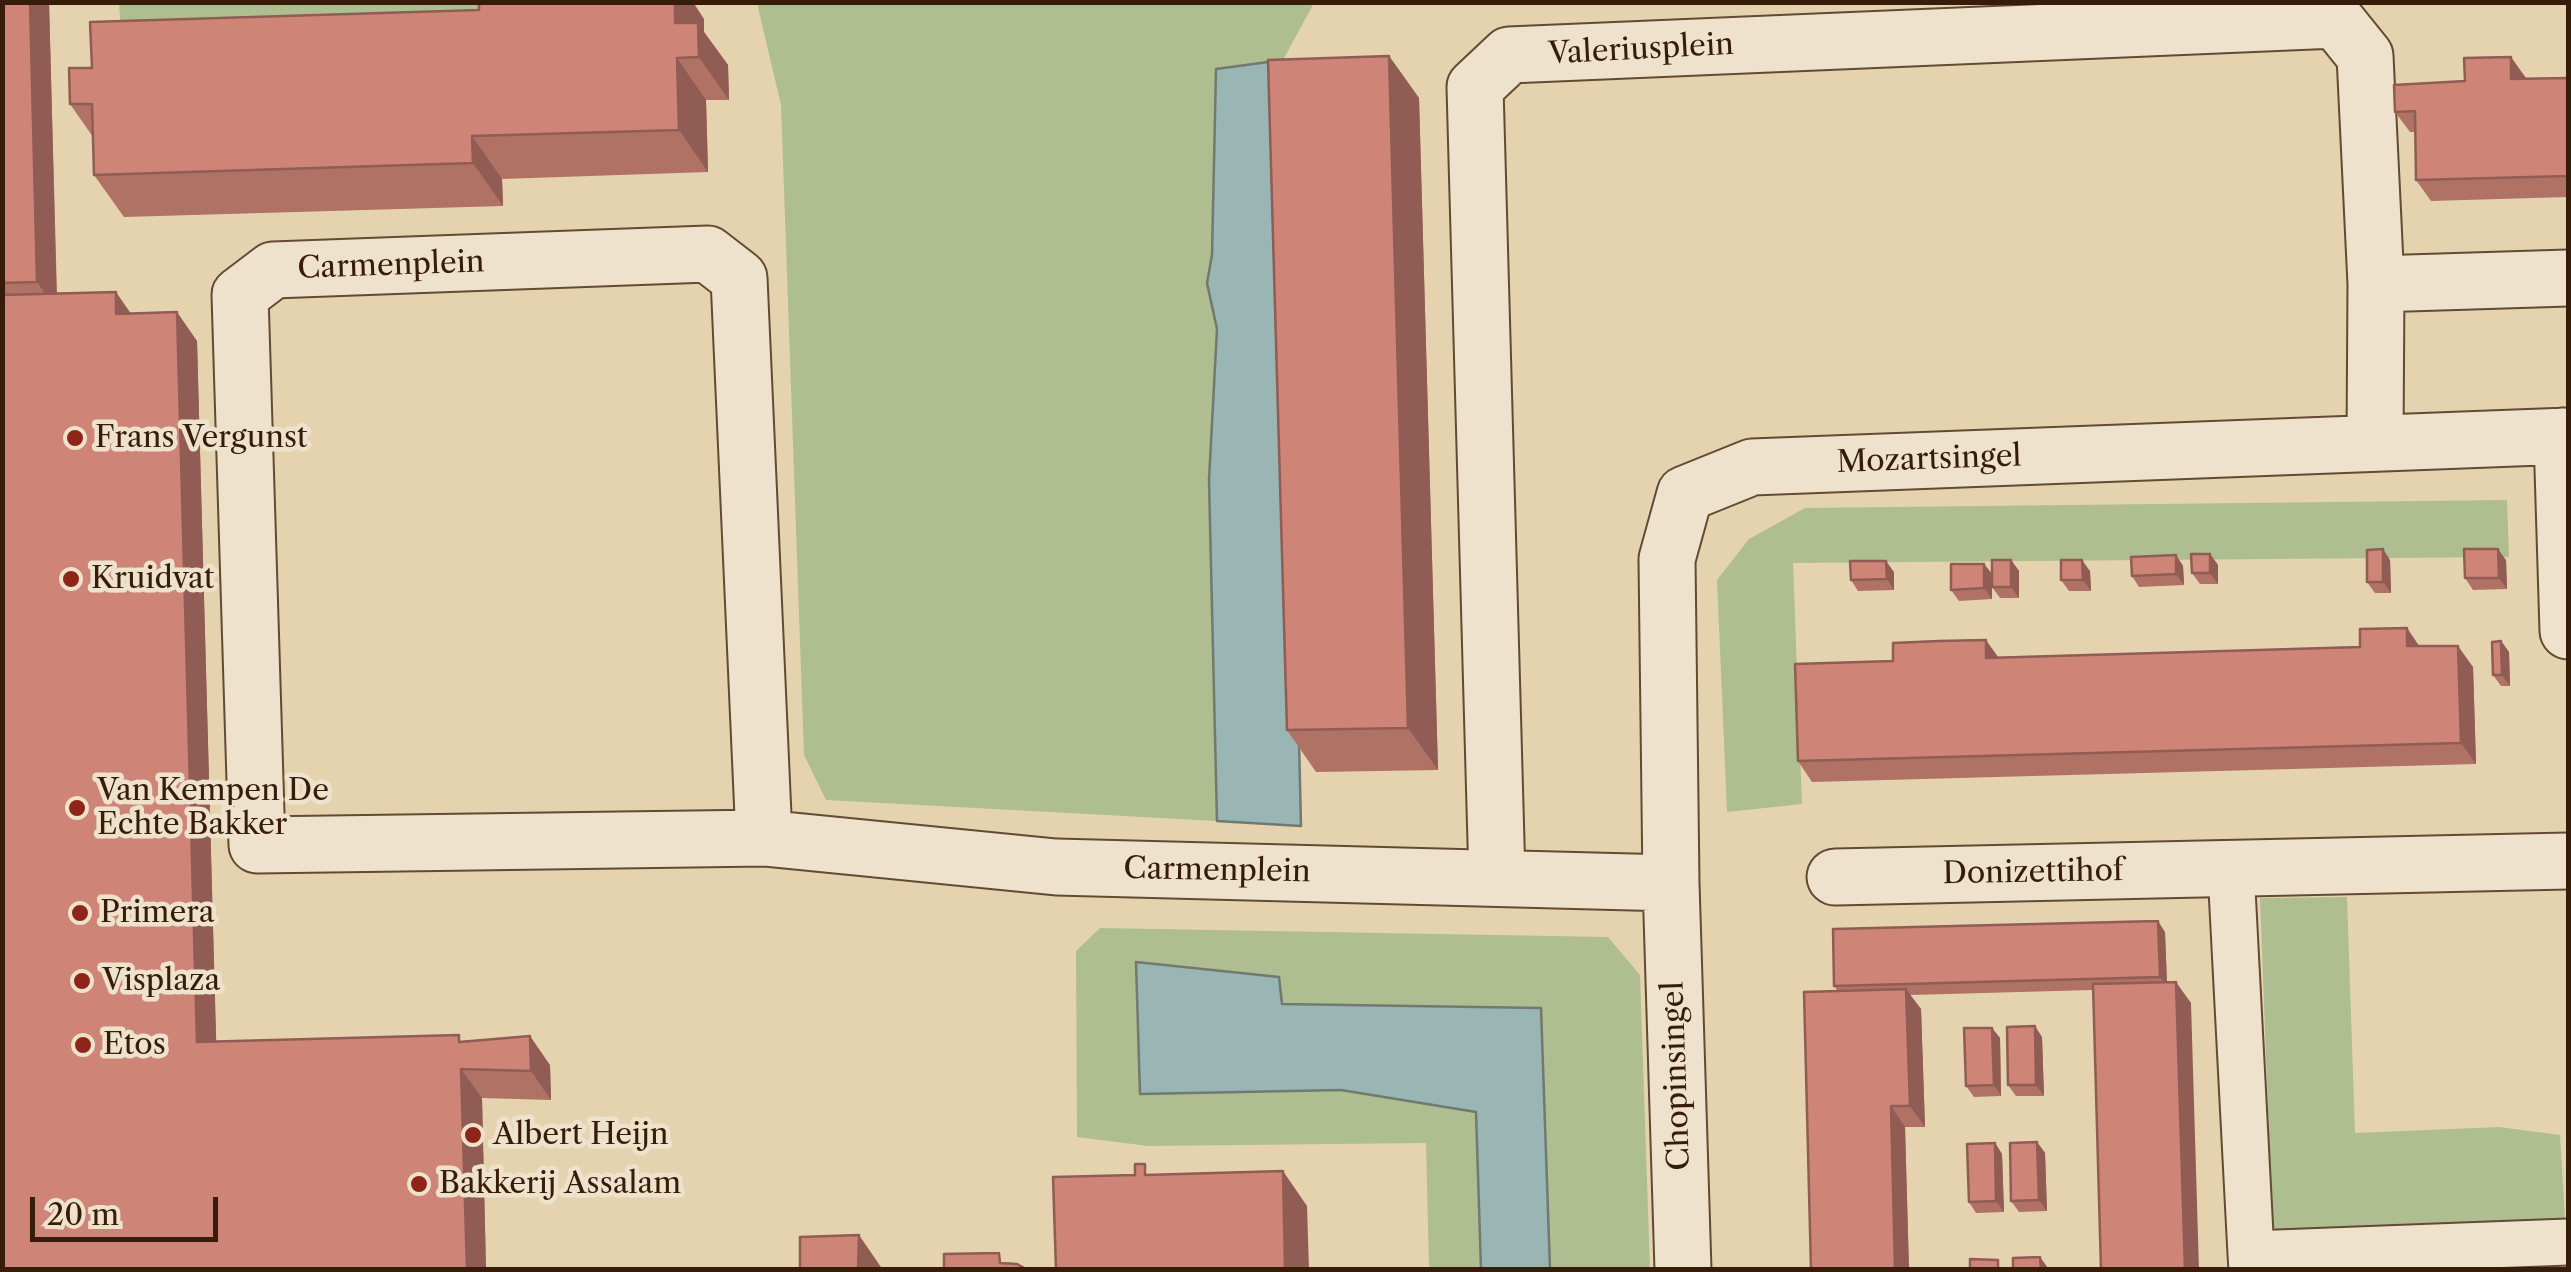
<!DOCTYPE html>
<html>
<head>
<meta charset="utf-8">
<style>
  body { margin:0 }
  #map { position:relative; width:2571px; height:1272px; overflow:hidden; background:#e5d3b0; font-family:"Libre Caslon Text",serif }
  canvas { display:block }
  .frame { position:absolute; inset:0; border:5px solid #371d09; pointer-events:none }
  .scale { position:absolute; left:30px; top:1197px; width:188px; height:45px; box-sizing:border-box; border:5px solid #371d09; border-top:0; padding-left:12px; font-size:30px; line-height:35px; white-space:nowrap; color:#371d09; -webkit-text-stroke:8px #eee2cc; paint-order:stroke }
</style>
</head>
<body>
<div id="map">
<canvas width="2571" height="1272"></canvas>
<div class="frame"></div>
<div class="scale">20 m</div>
</div>
<script>
const context = document.querySelector('canvas').getContext('2d');
context.lineJoin = 'round';
function fill(path, color) {
  context.fillStyle = color;
  context.fill(path, 'evenodd');
}
function shape(rows) {
  const path = new Path2D();
  for (const r of rows) {
    path.moveTo(r[0], r[1]);
    for (let i = 2; i < r.length; i += 2) path.lineTo(r[i], r[i + 1]);
  }
  return path;
}
function strokePath(path, color, width, dash) {
  context.strokeStyle = color;
  context.lineWidth = width;
  context.lineCap = dash ? 'butt' : 'round';
  context.setLineDash(dash || []);
  context.stroke(path);
}
function drawText(font, color, halo, rows, align = 'center') {
  context.font = font + ' "Libre Caslon Text",serif';
  context.lineWidth = 9;
  context.setLineDash([]);
  context.textBaseline = 'middle';
  context.strokeStyle = halo;
  context.fillStyle = color;
  for (const [text, x, y, turn = 0] of rows) {
    context.save();
    context.translate(x, y);
    context.rotate((+turn || 0) * Math.PI / 180);
    context.textAlign = isNaN(turn) ? turn : align;
    if (halo) context.strokeText(text, 0, 0);
    context.fillText(text, 0, 0);
    context.restore();
  }
}
fill(shape([
  [119,3,613,3,122,46],
  [757,3,1314,3,1283,60,1212,255,1207,283,1217,329,1209,480,1217,821,826,800,804,755,781,105],
  [2507,500,2509,557,1793,563,1802,804,1727,812,1717,580,1749,539,1805,508],
  [2347,897,2355,1133,2499,1127,2560,1135,2565,1219,2330,1231,2274,1269,2260,898],
  [1100,928,1608,937,1640,975,1650,1269,1550,1269,1541,1008,1281,1004,1279,977,1136,963,1141,1094,1341,1090,1476,1112,1481,1269,1429,1269,1426,1143,1148,1146,1077,1137,1076,951]
]), '#afbe90');
const water = shape([
  [1283,60,1301,826,1217,821,1209,480,1217,329,1207,283,1212,255,1216,69,1283,60],
  [1136,962,1279,977,1282,1004,1541,1008,1550,1269,1481,1269,1476,1112,1341,1090,1140,1094,1136,962]
]);
fill(water, '#99b6b5');
strokePath(water, '#727970', 2.5);
const pedestrian = shape([
  [2231,870,2251,1254],
  [2252,1270,2251,1254,2568,1242]
]);
const minor = shape([
  [2376,284,2568,278],
  [2562,436,2568,631],
  [764,838,257,845,240,295,273,270,708,254,739,278,764,838,1056,867,1671,883],
  [1835,877,2568,861],
  [1497,878,1475,87,1509,55,2336,20,2365,56,2376,284,2375,442],
  [1683,1270,1671,883,1667,559,1685,494,1752,467,2568,436]
]);
strokePath(pedestrian, '#624a33', 49);
strokePath(minor, '#624a33', 59);
strokePath(pedestrian, '#eee2cc', 45);
strokePath(minor, '#eee2cc', 55);
fill(shape([
  [2,2,49,2,57,294,131,313,197,341,216,1041,463,1041,550,1065,551,1100,482,1098,486,1270,2,1270],
  [704,19,704,32,728,65,729,100,706,100,708,172,502,179,503,206,124,217,94,175,93,137,70,104,92,68],
  [1389,56,1419,98,1438,770,1316,772,1287,730],
  [2526,78,2526,79,2568,78,2568,197,2431,201,2416,180,2415,132,2410,132,2395,112],
  [2210,554,2218,565,2218,584,2200,584,2192,573],
  [2176,555,2183,566,2184,585,2139,587,2132,576],
  [2011,560,2019,571,2019,598,2000,598,1992,587],
  [2390,560,2391,593,2375,593,2367,582],
  [2506,560,2507,589,2473,590,2465,578],
  [1984,564,1992,574,1992,599,1959,601,1951,590],
  [2090,571,2091,591,2069,591,2061,580],
  [1894,572,1894,590,1858,591,1851,580],
  [2407,628,2419,646,2473,667,2476,764,1812,782,1798,761,2360,647],
  [2501,641,2509,652,2510,686,2501,686,2493,675],
  [2165,932,2167,982,2191,1003,2093,990,1910,995,1921,1009,1925,1127,1905,1127,1909,1270,1838,991,1834,986],
  [1992,1028,2000,1038,2001,1096,1974,1097,1966,1086],
  [2042,1037,2044,1096,2016,1096,2008,1085],
  [2037,1142,2045,1153,2047,1211,2019,1212,2011,1201],
  [1995,1143,2002,1154,2004,1212,1976,1213,1969,1202]
]), '#b17266');
fill(shape([
  [30,2,49,2,57,311,37,282],
  [675,2,693,2,704,19,704,32,728,65,729,100,675,23],
  [1389,56,1419,98,1438,770,1408,728],
  [2511,57,2526,78,2526,100,2511,79],
  [677,58,706,100,708,172,679,130],
  [472,136,502,179,503,206,473,163],
  [116,292,136,321,116,314],
  [177,312,197,341,217,1070,197,1042],
  [2383,549,2390,560,2391,593,2383,582],
  [2498,549,2506,560,2507,589,2499,578],
  [2210,554,2218,565,2218,584,2210,573],
  [2176,555,2183,566,2184,585,2176,574],
  [2011,560,2019,571,2019,598,2011,587],
  [2082,560,2090,571,2091,591,2083,580],
  [1886,561,1894,572,1894,590,1887,579],
  [1984,564,1992,574,1992,599,1984,588],
  [2407,628,2421,649,2407,646],
  [1986,640,2001,661,1986,658],
  [2501,641,2509,652,2510,686,2502,675],
  [2458,646,2473,667,2476,764,2461,743],
  [2158,921,2165,932,2167,988,2160,977],
  [2176,982,2191,1003,2199,1270,2185,1270],
  [1906,989,1921,1009,1925,1127,1910,1106],
  [2035,1026,2042,1037,2044,1096,2036,1085],
  [1992,1028,2000,1038,2001,1096,1994,1085],
  [530,1036,550,1065,551,1100,531,1071],
  [461,1069,482,1098,486,1270,467,1270],
  [1891,1106,1905,1127,1909,1270,1895,1270],
  [2037,1142,2045,1153,2047,1211,2039,1200],
  [1995,1143,2002,1154,2004,1212,1996,1201],
  [1283,1171,1307,1206,1309,1270,1285,1270],
  [859,1235,883,1270,858,1270],
  [2040,1257,2048,1268,2048,1270,2041,1270]
]), '#905c53');
const building = shape([
  [2,2,30,2,37,282,2,283,2,2],
  [479,2,675,2,675,23,698,23,699,57,677,58,679,130,472,136,473,163,94,175,92,104,70,104,69,68,92,68,90,22,479,10,479,2],
  [1389,56,1408,728,1287,730,1268,60,1389,56],
  [2511,57,2511,79,2568,78,2568,176,2416,180,2415,111,2395,112,2394,85,2465,81,2464,58,2511,57],
  [116,292,116,314,177,312,197,1042,459,1035,459,1042,530,1036,531,1071,461,1069,467,1270,2,1270,2,295,116,292],
  [2383,549,2383,582,2367,582,2367,550,2383,549],
  [2464,549,2498,549,2499,578,2465,578,2464,549],
  [2191,554,2210,554,2210,573,2192,573,2191,554],
  [2176,555,2176,574,2132,576,2131,557,2176,555],
  [1992,560,2011,560,2011,587,1992,587,1992,560],
  [2061,560,2082,560,2083,580,2061,580,2061,560],
  [1850,561,1886,561,1887,579,1851,580,1850,561],
  [1951,564,1984,564,1984,588,1951,590,1951,564],
  [2407,628,2407,646,2458,646,2461,743,1798,761,1795,664,1893,661,1893,643,1939,641,1986,640,1986,658,2360,647,2360,629,2407,628],
  [2501,641,2502,675,2493,675,2492,642,2501,641],
  [2158,921,2160,977,1834,986,1833,929,2158,921],
  [2176,982,2185,1270,2101,1270,2093,984,2176,982],
  [1906,989,1910,1106,1891,1106,1895,1270,1811,1270,1804,992,1906,989],
  [2035,1026,2036,1085,2008,1085,2007,1027,2035,1026],
  [1964,1028,1992,1028,1994,1085,1966,1086,1964,1028],
  [2037,1142,2039,1200,2011,1201,2010,1143,2037,1142],
  [1995,1143,1996,1201,1969,1202,1967,1144,1995,1143],
  [1135,1164,1145,1164,1145,1175,1283,1171,1285,1270,1056,1270,1053,1177,1135,1175,1135,1164],
  [859,1235,858,1270,800,1270,800,1237,859,1235],
  [999,1253,1000,1263,1017,1264,1028,1270,944,1270,944,1254,999,1253],
  [2040,1257,2041,1270,2013,1270,2013,1258,2040,1257],
  [1970,1259,1998,1260,1998,1270,1970,1270,1970,1259]
]);
fill(building, '#ce8477');
strokePath(building, '#905c53', 2.5);
for (const [x, y, r, color] of [
  [75,438,10,"#8f2418"],
  [71,579,10,"#8f2418"],
  [77,808,10,"#8f2418"],
  [80,913,10,"#8f2418"],
  [82,981,10,"#8f2418"],
  [83,1045,10,"#8f2418"],
  [473,1135,10,"#8f2418"],
  [419,1184,10,"#8f2418"]
]) {
  const dot = new Path2D();
  dot.arc(x, y, r, 0, 2 * Math.PI);
  context.fillStyle = color;
  context.fill(dot);
  strokePath(dot, '#eee2cc', 4);
}
drawText('30px', '#371d09', '#eee2cc', [
  ["Valeriusplein",1641,50,-3],
  ["Carmenplein",391,266,-2],
  ["Mozartsingel",1929,460,-2],
  ["Carmenplein",1217,871,1],
  ["Donizettihof",2033,873,-1],
  ["Chopinsingel",1677,1076,-92]
]);
drawText('30px', '#371d09', '#eee2cc', [
  ["Frans Vergunst",95,438],
  ["Kruidvat",91,579],
  ["Van Kempen De",97,791],
  ["Echte Bakker",97,825],
  ["Primera",100,913],
  ["Visplaza",102,981],
  ["Etos",103,1045],
  ["Albert Heijn",493,1135],
  ["Bakkerij Assalam",439,1184]
], 'left');
</script>
</body>
</html>
